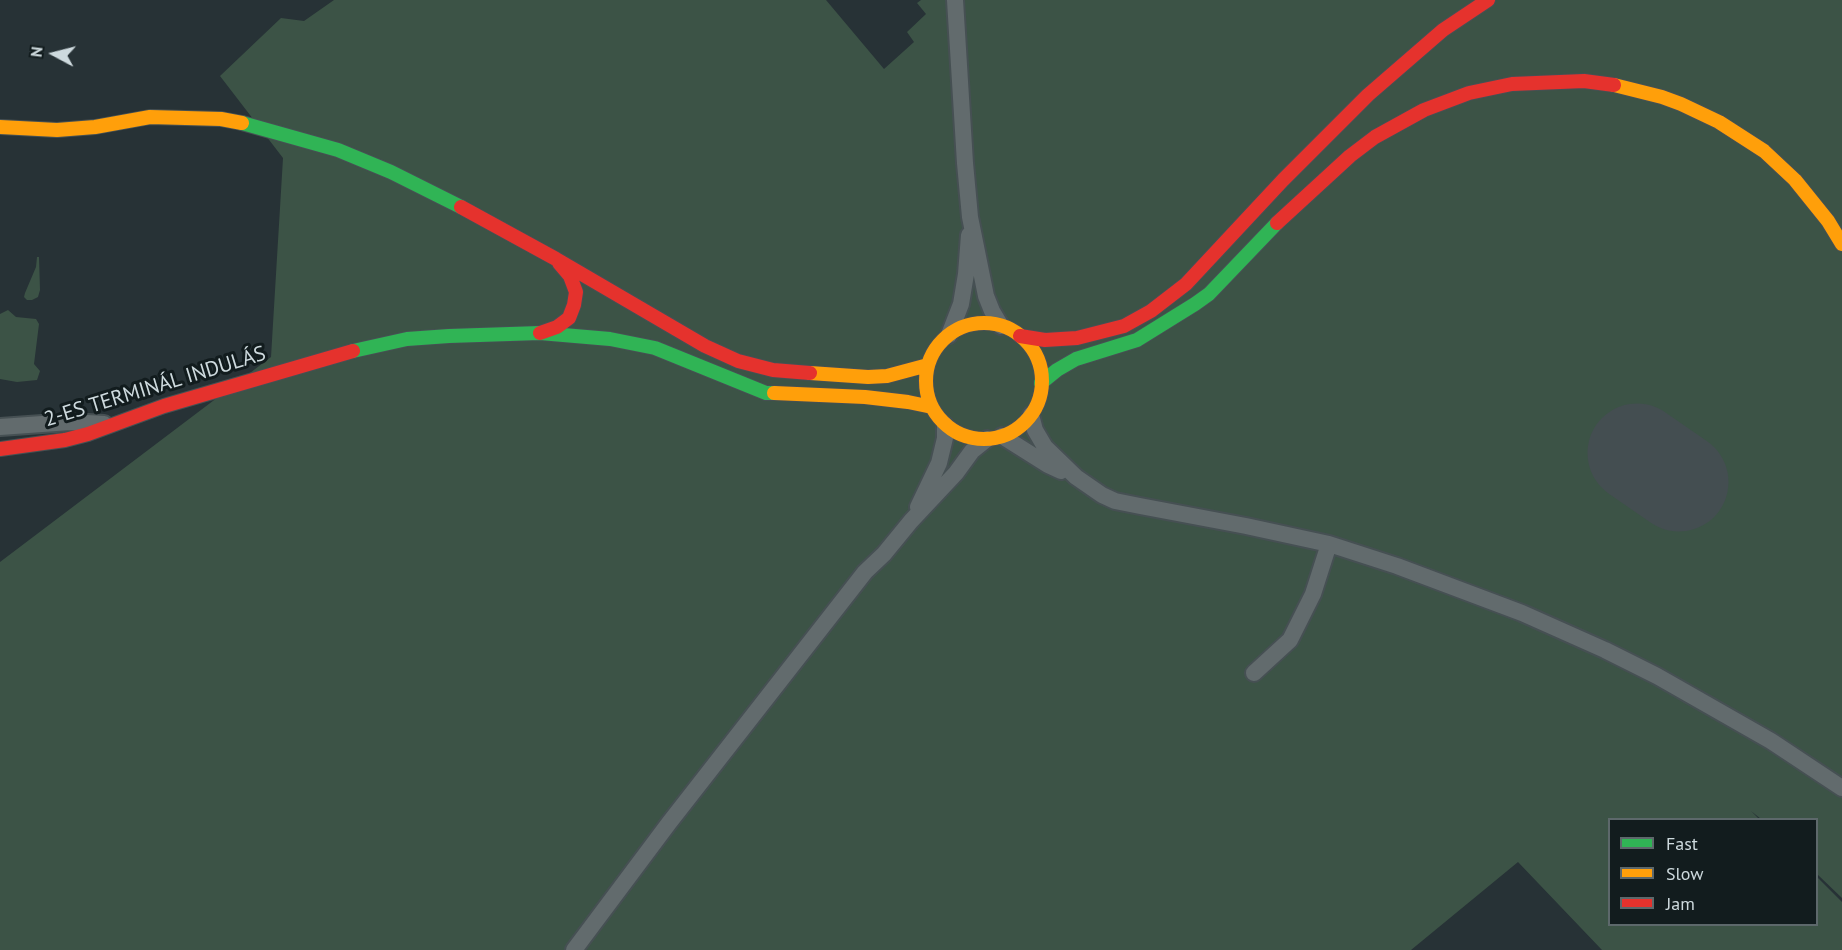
<!DOCTYPE html>
<html>
<head>
<meta charset="utf-8">
<style>
  body { margin:0 }
  #map { position:relative; width:1842px; height:950px; overflow:hidden; background:#273236; font-family:"PT Sans",sans-serif }
  canvas { display:block }
  .legend { position:absolute; left:1608px; top:818px; width:210px; height:108px; box-sizing:border-box; background:#121c1e; border:2px solid #5d686b; margin:0; padding:8px 10px; list-style:none; font-size:18px; color:#cedade }
  .legend li { display:flex; align-items:center; gap:12px; height:30px }
  .legend b { width:30px; border:2px solid #5d686b }
  .north { position:absolute; left:24px; top:24px; width:60px; height:60px; -webkit-text-stroke:4px #121c1e; paint-order:stroke; rotate:277deg; font-size:16px; font-weight:700; line-height:24px; text-align:center; color:#cedade }
  .north::after { content:''; display:block; margin:auto; width:21px; height:27px; background:#cedade; clip-path:polygon(50% 0,100% 100%,50% 72%,0 100%) }
</style>
</head>
<body>
<div id="map">
<canvas width="1842" height="950"></canvas>
<ul class="legend">
<li><b style="height:8px;background:#30b455"></b>Fast</li>
<li><b style="height:8px;background:#ff9f0a"></b>Slow</li>
<li><b style="height:8px;background:#e5322d"></b>Jam</li>
</ul>
<div class="north">N</div>
</div>
<script>
const context = document.querySelector('canvas').getContext('2d');
context.lineJoin = 'round';
function fill(path, color) {
  context.fillStyle = color;
  context.fill(path, 'evenodd');
}
function shape(rows) {
  const path = new Path2D();
  for (const r of rows) {
    if (r.length === 3) {
      path.moveTo(r[0] + r[2], r[1]);
      path.arc(r[0], r[1], r[2], 0, 2 * Math.PI);
      continue;
    }
    path.moveTo(r[0], r[1]);
    for (let i = 2; i < r.length; i += 2) path.lineTo(r[i], r[i + 1]);
  }
  return path;
}
function strokePath(path, color, width, dash) {
  context.strokeStyle = color;
  context.lineWidth = width;
  context.lineCap = dash ? 'butt' : 'round';
  context.setLineDash(dash || []);
  context.stroke(path);
}
function drawText(font, color, halo, rows, align = 'center') {
  context.font = font + ' "PT Sans",sans-serif';
  context.lineWidth = 6;
  context.setLineDash([]);
  context.textBaseline = 'middle';
  context.strokeStyle = halo;
  context.fillStyle = color;
  for (const [text, x, y, turn = 0] of rows) {
    context.save();
    context.translate(x, y);
    context.rotate((+turn || 0) * Math.PI / 180);
    context.textAlign = isNaN(turn) ? turn : align;
    if (halo) context.strokeText(text, 0, 0);
    context.fillText(text, 0, 0);
    context.restore();
  }
}
fill(shape([
  [334,0,826,0,884,69,914,42,907,32,926,14,917,3,921,0,1842,0,1842,898,1817,874,1816,820,1761,819,1751,811,1759,819,1610,820,1610,924,1816,924,1817,877,1842,902,1842,950,1602,950,1518,862,1411,950,0,950,0,562,271,357,283,158,220,76,281,18,304,21],
  [37,257,39,257,40,290,38,297,32,300,27,300,24,297,25,293,36,267],
  [8,310,16,317,36,319,39,324,34,364,40,371,37,380,17,382,0,379,0,314]
]), '#3c5346');
strokePath(shape([
  [1637,453,1679,482]
]), '#444e51', 99);
const street = shape([
  [955,0,965,163,970,217,986,296,992,311,1001,326],
  [949,335,961,304,966,274,969,235],
  [1031,415,1035,430,1045,447,1076,477,1102,495,1115,501,1140,506,1246,526,1329,544,1397,566,1522,613,1605,650,1657,676,1771,741,1842,788],
  [0,427,70,422,104,424],
  [1002,436,1048,465,1061,471],
  [918,507,939,463,945,438,945,425],
  [1254,673,1290,640,1313,594,1329,544],
  [574,950,669,823,865,572,884,554,911,521,956,473,972,451,987,439]
]);
const fast = shape([
  [242,123,338,150,391,172,461,207],
  [353,351,407,339,449,336,540,333,610,339,655,348,766,393,774,393],
  [1041,383,1057,370,1076,359,1137,340,1195,304,1209,294,1277,223]
]);
const slow = shape([
  [1614,85,1662,97,1681,104,1719,122,1764,151,1795,180,1828,221,1842,244],
  [0,127,57,130,95,127,150,117,221,119,242,123],
  [984,381,58],
  [810,373,868,377,887,376,928,365],
  [774,393,865,397,908,402,932,407]
]);
const jam = shape([
  [1283,180,1368,95,1443,30,1488,0],
  [461,207,556,259,705,346,738,361,773,370,810,373],
  [1277,223,1350,156,1375,137,1424,110,1469,93,1512,84,1584,81,1614,85],
  [540,333,557,327,569,318,574,305,576,292,570,276,559,263],
  [1020,336,1045,340,1077,338,1124,326,1151,311,1186,284,1283,180],
  [0,449,65,440,88,434,164,406,353,351]
]);
strokePath(street, '#465053', 20);
strokePath(fast, '#465053', 16);
strokePath(slow, '#465053', 16);
strokePath(jam, '#465053', 16);
strokePath(street, '#626b6d', 16);
strokePath(fast, '#30b455', 14);
strokePath(slow, '#ff9f0a', 14);
strokePath(jam, '#e5322d', 14);
drawText('21px', '#cedade', '#121c1e', [
  ["2-ES TERMINÁL INDULÁS",155,387,-17]
]);
</script>
</body>
</html>
